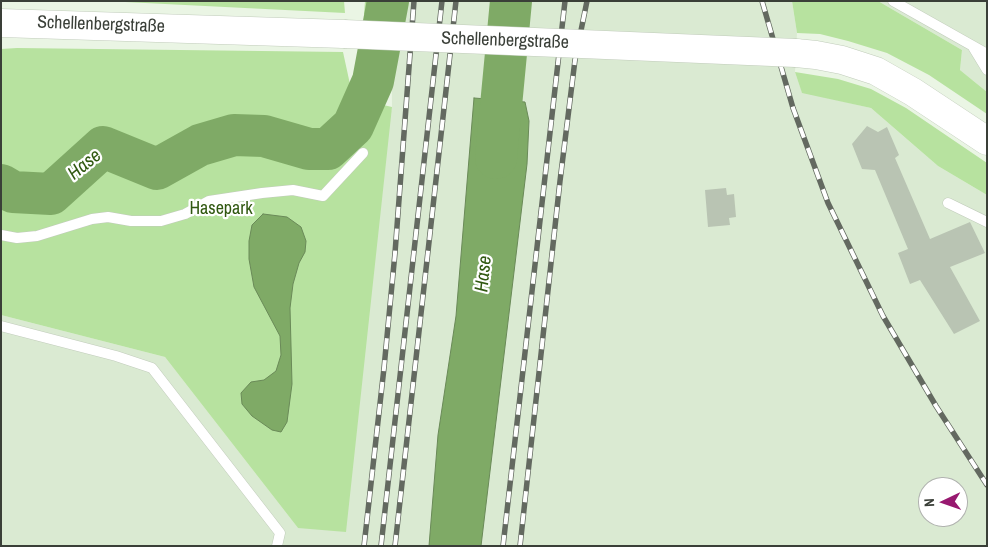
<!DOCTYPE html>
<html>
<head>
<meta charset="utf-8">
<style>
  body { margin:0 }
  #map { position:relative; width:988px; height:547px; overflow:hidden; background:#eaf5e4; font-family:"Archivo Narrow",sans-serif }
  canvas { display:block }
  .frame { position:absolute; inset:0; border:2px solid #3a3f38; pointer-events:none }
  .north { position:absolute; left:918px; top:477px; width:50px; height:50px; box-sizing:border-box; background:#fff; border:1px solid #b0b2af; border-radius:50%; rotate:267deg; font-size:14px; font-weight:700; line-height:20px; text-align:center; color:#3a3f38 }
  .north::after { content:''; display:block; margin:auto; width:18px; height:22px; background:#981970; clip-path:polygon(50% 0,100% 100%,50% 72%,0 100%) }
</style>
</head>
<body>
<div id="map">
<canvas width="988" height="547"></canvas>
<div class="frame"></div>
<div class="north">N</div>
</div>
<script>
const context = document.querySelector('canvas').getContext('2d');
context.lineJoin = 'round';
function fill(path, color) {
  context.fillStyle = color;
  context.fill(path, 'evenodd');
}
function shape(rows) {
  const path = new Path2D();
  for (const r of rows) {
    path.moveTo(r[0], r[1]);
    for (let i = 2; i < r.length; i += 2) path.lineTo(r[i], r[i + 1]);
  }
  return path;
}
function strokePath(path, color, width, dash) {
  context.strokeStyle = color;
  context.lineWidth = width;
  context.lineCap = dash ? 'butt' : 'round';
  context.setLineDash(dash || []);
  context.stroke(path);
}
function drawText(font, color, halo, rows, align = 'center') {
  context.font = font + ' "Archivo Narrow",sans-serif';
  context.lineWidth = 4.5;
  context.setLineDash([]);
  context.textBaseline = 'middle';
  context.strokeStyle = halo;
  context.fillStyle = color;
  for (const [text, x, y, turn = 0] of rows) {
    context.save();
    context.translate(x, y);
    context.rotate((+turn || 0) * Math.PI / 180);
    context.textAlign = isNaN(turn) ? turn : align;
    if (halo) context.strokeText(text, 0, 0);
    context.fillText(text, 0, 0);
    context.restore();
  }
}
fill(shape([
  [391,1,792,1,797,33,795,72,802,92,871,108,938,166,987,195,987,546,1,546,1,315,165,357,298,528,392,107],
  [928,487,958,487,958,517,928,517],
  [878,1,987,1,987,92,960,70,962,50]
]), '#daead2');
fill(shape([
  [105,1,344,1,345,13],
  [365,1,389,1,387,15,364,14],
  [792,1,878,1,962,50,960,70,987,92,987,114,929,75,887,53,848,41,820,34,797,33],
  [17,48,343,52,353,98,392,107,346,532,298,528,165,357,1,315,1,49],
  [795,72,838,79,871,89,906,108,987,163,987,195,938,166,871,108,802,93]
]), '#b7e29f');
const water = shape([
  [474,98,525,102,529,121,527,164,481,546,429,546,438,435,456,316,474,98],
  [263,214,287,217,301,227,306,241,305,252,299,263,293,284,290,308,292,384,287,422,281,432,272,430,252,416,242,404,241,393,251,382,264,380,276,371,281,355,280,336,254,287,249,259,249,241,252,225,263,214]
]);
fill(water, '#7faa66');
strokePath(water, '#6a8a58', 1);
strokePath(shape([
  [496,158,511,1],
  [1,185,13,192,51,194,103,147,157,169,200,145,234,135,264,136,309,149,328,149,353,126,373,81,388,1]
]), '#7faa66', 42);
fill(shape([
  [867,126,878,132,887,127,899,155,895,158,930,239,970,222,985,253,950,267,980,321,954,334,920,280,910,284,898,253,908,249,875,170,862,169,852,144],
  [726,188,727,195,734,194,736,217,729,218,730,225,708,227,705,190]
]), '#b9c4b3');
const lane = shape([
  [893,1,987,54],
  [973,47,987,70],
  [948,203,987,222],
  [1,235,17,238,37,236,92,219,108,217,131,221,161,221,185,214,209,201,262,193,293,190,323,196,363,153],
  [1,326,116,356,152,368,280,533,277,546]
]);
const secondary = shape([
  [1,23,344,34],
  [796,53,816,55,842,60,876,71,913,92,987,141]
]);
strokePath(lane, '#c1ccbb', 11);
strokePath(secondary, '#c1ccbb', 29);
strokePath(lane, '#fff', 10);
strokePath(secondary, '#fff', 28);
const rail = shape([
  [762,1,793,108,828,203,883,316,936,406,987,485],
  [364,546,384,368,395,253,414,1],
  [381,546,442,1],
  [395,546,456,1],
  [503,546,565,1],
  [520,546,560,181,575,60,587,1]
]);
strokePath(rail, '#636960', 5.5);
strokePath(rail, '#fff', 4, [11]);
const secondaryBridge = shape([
  [344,34,796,53]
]);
strokePath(secondaryBridge, '#c1ccbb', 29, []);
strokePath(secondaryBridge, '#fff', 28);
drawText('18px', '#3a3f38', '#fff', [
  ["Schellenbergstraße",101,25,2],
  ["Schellenbergstraße",505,41,2]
]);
drawText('18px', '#305810', '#fff', [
  ["Hasepark",221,209]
]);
drawText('italic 19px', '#315911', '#fff', [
  ["Hase",85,165,-39],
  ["Hase",484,274,-84]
]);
</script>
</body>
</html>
